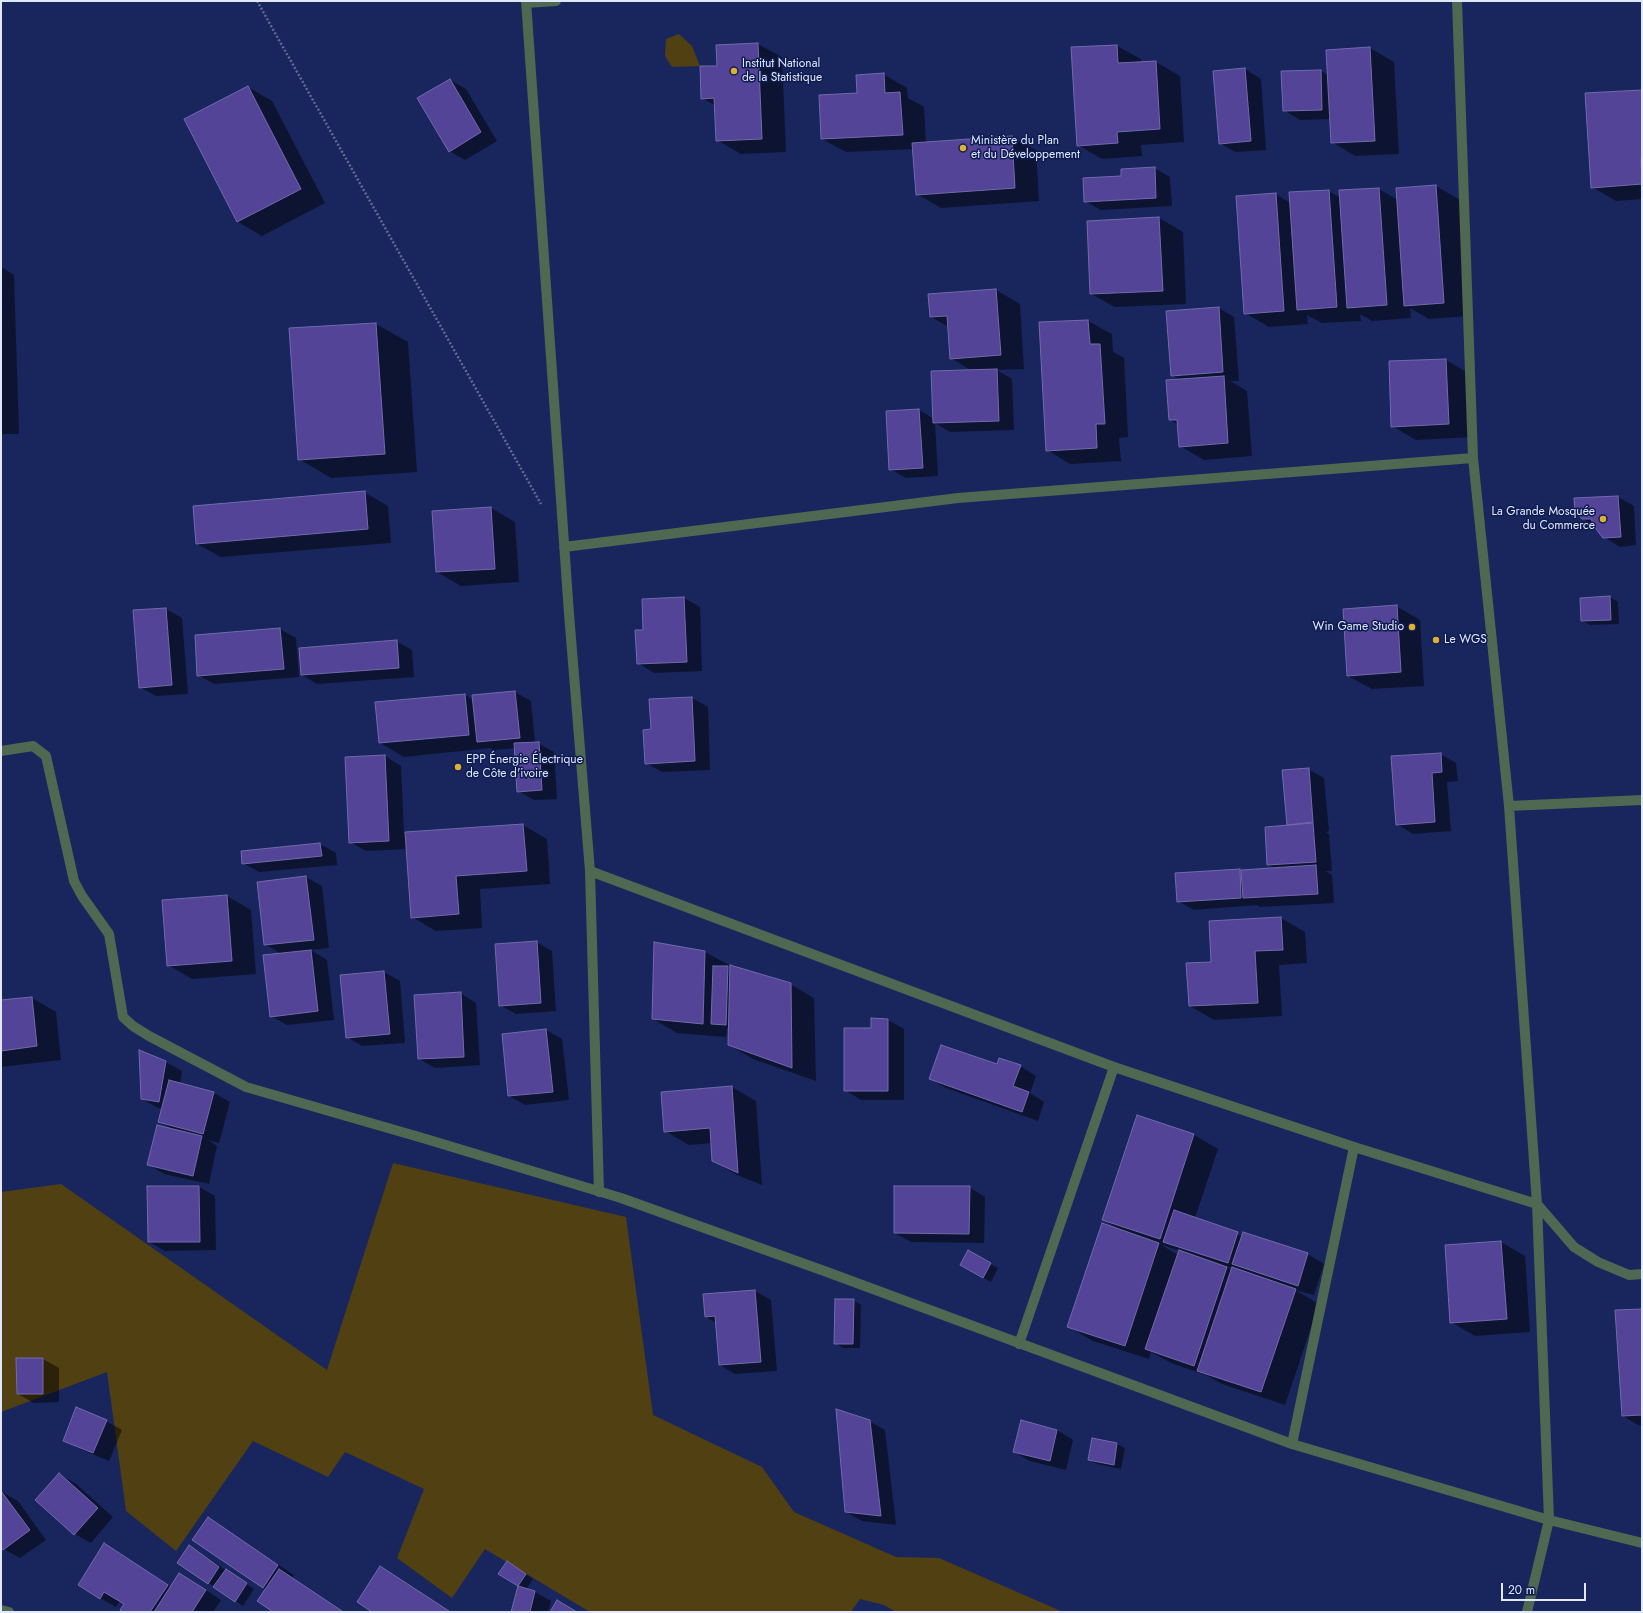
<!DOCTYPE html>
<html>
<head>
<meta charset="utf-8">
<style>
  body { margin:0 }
  #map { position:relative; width:1643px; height:1613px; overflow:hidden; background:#18265d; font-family:Jost,sans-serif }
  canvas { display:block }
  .frame { position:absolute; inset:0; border:2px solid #e0e8fd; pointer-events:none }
  .scale { position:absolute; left:1501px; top:1583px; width:85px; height:18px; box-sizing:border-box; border:2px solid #e0e8fd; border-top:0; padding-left:5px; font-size:12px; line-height:14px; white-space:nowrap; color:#e0e8fd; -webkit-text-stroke:3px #0f1c51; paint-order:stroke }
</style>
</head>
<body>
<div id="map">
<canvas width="1643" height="1613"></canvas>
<div class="frame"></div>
<div class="scale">20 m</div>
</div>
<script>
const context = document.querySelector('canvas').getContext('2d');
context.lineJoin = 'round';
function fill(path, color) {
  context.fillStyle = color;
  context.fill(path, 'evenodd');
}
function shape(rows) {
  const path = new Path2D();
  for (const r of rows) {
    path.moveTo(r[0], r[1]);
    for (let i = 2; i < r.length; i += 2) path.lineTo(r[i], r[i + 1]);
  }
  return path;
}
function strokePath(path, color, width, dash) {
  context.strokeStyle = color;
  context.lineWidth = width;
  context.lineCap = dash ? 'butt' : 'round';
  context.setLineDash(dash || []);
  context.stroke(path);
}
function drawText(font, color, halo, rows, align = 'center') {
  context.font = font + ' Jost,sans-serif';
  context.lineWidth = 3;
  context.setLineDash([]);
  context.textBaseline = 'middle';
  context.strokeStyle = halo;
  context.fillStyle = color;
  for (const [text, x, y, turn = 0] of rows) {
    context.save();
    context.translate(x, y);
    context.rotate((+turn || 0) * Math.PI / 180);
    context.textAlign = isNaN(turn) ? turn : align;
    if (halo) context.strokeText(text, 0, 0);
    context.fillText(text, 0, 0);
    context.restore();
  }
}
fill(shape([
  [679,34,692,46,700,66,672,67,665,56,666,39],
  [393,1163,626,1217,653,1415,762,1467,794,1512,896,1557,939,1558,1063,1612,896,1612,884,1605,860,1599,851,1612,590,1612,485,1549,452,1598,397,1558,424,1489,345,1452,328,1477,253,1441,176,1551,126,1511,107,1372,1,1412,1,1192,61,1184,327,1370]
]), '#514011');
fill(shape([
  [758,44,782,57,786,152,741,154,717,140,716,106,702,98,718,66],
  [1117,46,1141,59,1141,63,1156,62,1180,76,1184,142,1141,145,1142,156,1102,159,1078,145],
  [1370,48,1394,62,1399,154,1355,156,1332,142,1330,119,1300,120,1284,110,1321,71,1328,75],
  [1245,69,1261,79,1266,150,1235,152,1220,143],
  [883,74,907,88,908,98,924,107,926,143,1012,137,1036,150,1039,201,941,208,917,194,914,149,846,152,822,139,858,94],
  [450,80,466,89,497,141,465,160,449,151],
  [248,87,272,101,325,203,262,236,238,222,185,120],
  [1642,91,1642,199,1616,201,1592,187],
  [1154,168,1170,177,1172,206,1101,210,1085,201,1123,177],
  [1436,186,1460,200,1468,316,1429,319,1410,308,1411,318,1372,321,1360,314,1361,321,1322,323,1307,315,1308,324,1269,327,1245,313,1276,194,1290,203,1328,191,1341,198,1379,189,1398,200],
  [1159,218,1183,232,1186,304,1115,307,1091,294],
  [1,267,14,275,19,434,1,434],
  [996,290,1020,304,1024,369,997,370,1012,379,1014,430,950,432,935,423,938,476,906,478,890,469,887,412,919,410,934,419,972,371,951,358,949,327,931,317],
  [1219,308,1234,317,1239,381,1230,381,1247,391,1252,456,1204,460,1180,446,1178,425,1170,420,1180,380,1172,375],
  [1088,321,1112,334,1113,352,1124,358,1128,437,1119,438,1121,461,1070,464,1047,450,1040,323],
  [376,324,408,342,417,472,331,478,299,459],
  [1446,360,1470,374,1473,437,1416,440,1392,426,1390,362],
  [364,492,388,506,391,543,221,557,197,544],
  [1618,497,1634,506,1636,545,1620,547,1604,537,1596,526,1583,519],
  [491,508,515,522,519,582,461,586,437,572],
  [1610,597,1618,602,1619,624,1590,625,1582,621],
  [684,598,700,607,702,671,654,673,638,663,644,631],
  [1396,606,1420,620,1424,686,1372,689,1348,676],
  [166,609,182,618,188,694,156,696,140,687],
  [280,629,296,638,299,677,214,684,198,675,196,636],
  [396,641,412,650,414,677,317,684,302,675],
  [515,692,531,701,535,743,538,743,554,752,557,799,534,800,518,791,515,748,494,750,490,748,404,757,380,743,376,703,465,695,474,700],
  [692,698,708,707,710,770,662,772,646,763,652,730],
  [1440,754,1456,763,1458,781,1447,782,1451,831,1413,834,1397,824],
  [385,756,401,766,404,833,523,825,547,839,550,884,480,889,482,928,436,931,412,917,407,849,366,851,350,842,346,758],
  [1308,769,1324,778,1329,831,1326,832,1329,834,1332,871,1325,871,1332,875,1334,903,1260,907,1257,905,1194,910,1178,901,1240,870,1274,868,1268,865,1288,826,1283,771],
  [320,844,336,853,337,865,259,872,243,863],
  [306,877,322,886,329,948,311,950,327,960,334,1020,287,1025,271,1016,281,954,265,944],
  [227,896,251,910,256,974,192,979,168,965],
  [1281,918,1305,932,1307,963,1279,965,1282,1016,1214,1020,1190,1006,1212,963],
  [536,942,552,951,556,1011,516,1014,500,1005],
  [705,952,729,965,729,968,731,969,790,984,814,998,816,1081,753,1059,729,1045,730,1029,727,1028,726,1037,677,1033,653,1019],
  [384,972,400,981,405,1043,362,1046,347,1037],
  [460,993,476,1003,480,1065,435,1068,419,1059],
  [32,998,56,1012,61,1060,1,1067,1,1001],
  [872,1019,888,1020,904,1029,904,1100,861,1100,845,1090,872,1029],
  [546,1030,562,1039,569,1100,525,1105,509,1096,503,1034],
  [140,1051,166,1062,182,1071,180,1084,214,1093,230,1102,219,1143,208,1140,217,1146,209,1184,164,1174,148,1164,174,1130,160,1122,163,1109,158,1108,142,1099],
  [997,1066,1020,1066,1036,1076,1030,1093,1044,1102,1038,1121,946,1088,930,1079],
  [732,1087,756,1101,762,1185,737,1175,713,1161,712,1143,689,1145,665,1131],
  [1137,1117,1194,1135,1218,1149,1195,1218,1242,1236,1243,1233,1308,1254,1324,1264,1314,1295,1295,1290,1319,1304,1285,1405,1222,1384,1208,1376,1171,1363,1151,1352,1149,1359,1093,1341,1069,1327,1121,1230,1103,1220],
  [1163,1245,1180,1251,1178,1255,1163,1246],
  [1225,1266,1232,1268,1232,1270],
  [199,1187,215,1196,216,1250,165,1251,149,1242],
  [969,1187,985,1197,984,1243,911,1242,895,1233],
  [1501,1242,1525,1256,1530,1332,1475,1336,1451,1322],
  [968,1252,998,1268,991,1282,961,1265],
  [755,1291,771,1300,777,1371,735,1374,720,1365,716,1323,706,1317],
  [853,1300,861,1305,860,1348,843,1348,835,1343],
  [1642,1310,1642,1425,1638,1425,1623,1416],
  [43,1359,59,1368,59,1402,34,1403,18,1394],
  [106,1421,122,1430,109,1461,80,1449,64,1440],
  [869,1421,885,1430,896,1525,862,1521,846,1512],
  [1022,1421,1057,1430,1073,1440,1066,1470,1030,1461,1014,1452],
  [1117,1444,1125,1448,1121,1469,1097,1464,1090,1460],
  [59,1474,75,1483,113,1517,91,1543,75,1534],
  [2,1492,18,1501,46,1540,20,1558,4,1549,1,1545],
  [208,1518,294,1575,292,1578,343,1612,275,1612,266,1589,263,1588],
  [197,1551,254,1589,243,1606,209,1583],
  [120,1554,171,1587,195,1583,221,1600,213,1612,124,1612,125,1604,120,1601,116,1607,100,1598],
  [380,1567,396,1576,451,1612,374,1612],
  [515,1567,533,1579,526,1590,535,1592,551,1601,548,1612,512,1612,519,1587]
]), '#0007');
const building = shape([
  [758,43,762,139,716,141,714,98,701,99,700,66,717,66,716,45,758,43],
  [1117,45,1118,63,1156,61,1160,129,1117,132,1118,143,1077,146,1071,47,1117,45],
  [1370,47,1375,141,1331,143,1326,50,1370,47],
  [1245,68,1251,141,1219,144,1213,71,1245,68],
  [1321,70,1322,110,1283,111,1281,71,1321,70],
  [884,73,885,93,900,92,903,135,821,139,819,95,857,93,856,75,884,73],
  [450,79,481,132,449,152,417,98,450,79],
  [248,86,301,189,237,222,184,119,248,86],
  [1642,90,1642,159,1641,159,1642,184,1591,188,1585,93,1642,90],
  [1012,136,1015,188,916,195,912,143,1012,136],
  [1155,167,1156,198,1084,202,1083,178,1121,176,1121,169,1155,167],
  [1436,185,1444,303,1404,306,1396,188,1436,185],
  [1379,188,1387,305,1347,308,1339,190,1379,188],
  [1329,190,1337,307,1297,310,1289,192,1329,190],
  [1276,193,1284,311,1244,314,1236,196,1276,193],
  [1159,217,1163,291,1090,294,1087,221,1159,217],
  [996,289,1001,355,950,359,947,316,930,317,928,294,996,289],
  [1219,307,1223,372,1171,376,1166,311,1219,307],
  [1088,320,1090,344,1100,344,1105,424,1096,424,1097,448,1046,451,1039,322,1088,320],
  [376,323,385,454,298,460,289,328,376,323],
  [1446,359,1449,424,1391,427,1389,361,1446,359],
  [997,369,999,421,933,423,931,371,997,369],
  [1224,376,1228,443,1179,447,1177,420,1169,420,1166,380,1224,376],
  [919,409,923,468,889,470,886,411,919,409],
  [365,491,368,529,196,544,193,506,365,491],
  [1618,496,1621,537,1603,538,1596,529,1591,519,1582,519,1575,511,1574,498,1618,496],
  [491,507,495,569,436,572,432,511,491,507],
  [1610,596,1611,620,1581,621,1580,598,1610,596],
  [684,597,687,662,637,664,635,630,643,630,642,599,684,597],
  [1397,605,1401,672,1347,676,1343,609,1397,605],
  [166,608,172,685,139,688,133,610,166,608],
  [280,628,284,669,197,676,195,635,280,628],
  [397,640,399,668,301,675,299,648,397,640],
  [515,691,520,738,477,742,472,695,515,691],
  [465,694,469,735,379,743,375,702,465,694],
  [692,697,695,761,645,764,643,730,651,729,649,699,692,697],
  [539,742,542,790,517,792,514,743,539,742],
  [1441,753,1442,772,1432,773,1435,822,1396,825,1391,756,1441,753],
  [385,755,389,841,349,843,345,757,385,755],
  [1309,768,1313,822,1287,825,1282,770,1309,768],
  [1313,823,1316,862,1267,865,1265,827,1313,823],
  [523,824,527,871,456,876,459,914,411,918,405,832,523,824],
  [320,843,322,856,242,864,241,851,320,843],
  [1316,865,1318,894,1243,898,1241,870,1316,865],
  [1240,869,1241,898,1177,902,1175,873,1240,869],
  [306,876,314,940,264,945,257,882,306,876],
  [227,895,232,961,167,966,162,900,227,895],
  [1281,917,1283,950,1255,951,1258,1003,1189,1006,1186,963,1211,962,1209,921,1281,917],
  [537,941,541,1003,499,1006,495,944,537,941],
  [654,942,705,951,703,1024,652,1019,654,942],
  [311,950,318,1011,270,1017,263,955,311,950],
  [730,965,791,983,792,1068,728,1045,730,965],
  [713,966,728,966,726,1025,711,1024,713,966],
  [384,971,390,1034,346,1038,340,975,384,971],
  [461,992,464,1057,418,1059,414,995,461,992],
  [32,997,37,1046,1,1051,1,1000,32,997],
  [871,1018,888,1019,888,1091,844,1091,844,1028,871,1028,871,1018],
  [546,1029,553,1092,508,1096,502,1034,546,1029],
  [941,1045,997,1064,999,1058,1021,1065,1013,1086,1029,1092,1022,1112,929,1079,941,1045],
  [139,1050,166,1061,159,1102,141,1099,139,1050],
  [169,1080,214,1092,203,1134,158,1122,169,1080],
  [732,1086,738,1173,712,1161,710,1128,664,1132,661,1092,732,1086],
  [1137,1115,1194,1134,1160,1239,1102,1220,1137,1115],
  [157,1125,202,1136,193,1176,147,1165,157,1125],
  [147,1186,199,1186,200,1242,148,1242,147,1186],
  [894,1186,970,1186,969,1234,894,1233,894,1186],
  [1174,1210,1238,1232,1228,1263,1163,1242,1174,1210],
  [1102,1223,1159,1243,1125,1346,1067,1327,1102,1223],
  [1243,1232,1308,1253,1298,1286,1232,1264,1243,1232],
  [1501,1241,1507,1319,1450,1323,1445,1245,1501,1241],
  [968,1250,991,1263,983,1278,960,1265,968,1250],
  [1179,1250,1227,1267,1194,1366,1145,1349,1179,1250],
  [1232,1267,1296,1289,1261,1392,1197,1371,1232,1267],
  [755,1290,761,1362,719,1365,715,1316,705,1317,703,1294,755,1290],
  [835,1299,854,1299,853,1344,834,1344,835,1299],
  [1642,1309,1642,1415,1622,1416,1615,1310,1642,1309],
  [16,1358,43,1358,43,1394,17,1394,16,1358],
  [76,1407,107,1420,93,1453,63,1441,76,1407],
  [836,1409,870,1420,881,1516,845,1512,836,1409],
  [1021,1420,1057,1430,1050,1461,1013,1452,1021,1420],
  [1092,1438,1117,1443,1114,1465,1088,1460,1092,1438],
  [59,1473,98,1508,74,1535,35,1500,59,1473],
  [1,1491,30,1530,3,1550,1,1547,1,1491],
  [208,1517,278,1565,263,1588,192,1540,208,1517],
  [104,1543,168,1585,150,1612,123,1612,120,1610,124,1604,104,1592,100,1599,78,1585,104,1543],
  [189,1545,219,1567,208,1584,177,1563,189,1545],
  [507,1561,526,1574,518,1586,498,1574,507,1561],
  [380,1566,449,1611,448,1612,372,1612,357,1602,380,1566],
  [226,1569,247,1583,235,1602,213,1587,226,1569],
  [279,1569,342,1611,341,1612,273,1612,257,1601,279,1569],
  [179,1573,206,1590,192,1612,154,1612,179,1573],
  [518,1586,535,1591,530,1612,511,1612,518,1586],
  [557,1600,577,1612,550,1612,557,1600]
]);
fill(building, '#534497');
strokePath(building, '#726aab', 1);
strokePath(shape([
  [257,1,541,504]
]), '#606b96', 2.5, [2, 2]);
strokePath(shape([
  [526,1,569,614,590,871,599,1192],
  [1457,1,1473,458,1509,806,1537,1204,1549,1520,1527,1612],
  [526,3,556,1],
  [564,547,958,498,1473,458],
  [1,751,33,746,46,756,74,881,82,896,109,934,123,1017,133,1026,149,1036,246,1087,426,1139,621,1198,827,1272,1292,1444,1549,1520,1642,1543],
  [1509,806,1642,800],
  [590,871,1114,1067,1354,1147,1537,1204,1574,1247,1598,1262,1629,1275,1642,1274],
  [1019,1344,1114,1067],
  [1292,1444,1354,1147],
  [1,1610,9,1612]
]), '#4f6852', 10);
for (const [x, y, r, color] of [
  [734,71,4,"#ddb133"],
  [963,148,4,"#ddb133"],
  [1603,519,4,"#ddb133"],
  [1412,627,4,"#ddb133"],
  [1436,640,4,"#ddb133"],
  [458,767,4,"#ddb133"]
]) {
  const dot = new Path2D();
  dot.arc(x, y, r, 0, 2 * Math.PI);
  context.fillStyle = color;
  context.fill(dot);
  strokePath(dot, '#0f1c51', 1.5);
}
drawText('12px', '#e0e8fd', '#0f1c51', [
  ["Institut National",742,64],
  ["de la Statistique",742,78],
  ["Ministère du Plan",971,141],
  ["et du Développement",971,155],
  ["La Grande Mosquée",1595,512,"right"],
  ["du Commerce",1595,526,"right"],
  ["Win Game Studio",1404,627,"right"],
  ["Le WGS",1444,640],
  ["EPP Énergie Électrique",466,760],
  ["de Côte d'ivoire",466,774]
], 'left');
</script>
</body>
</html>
